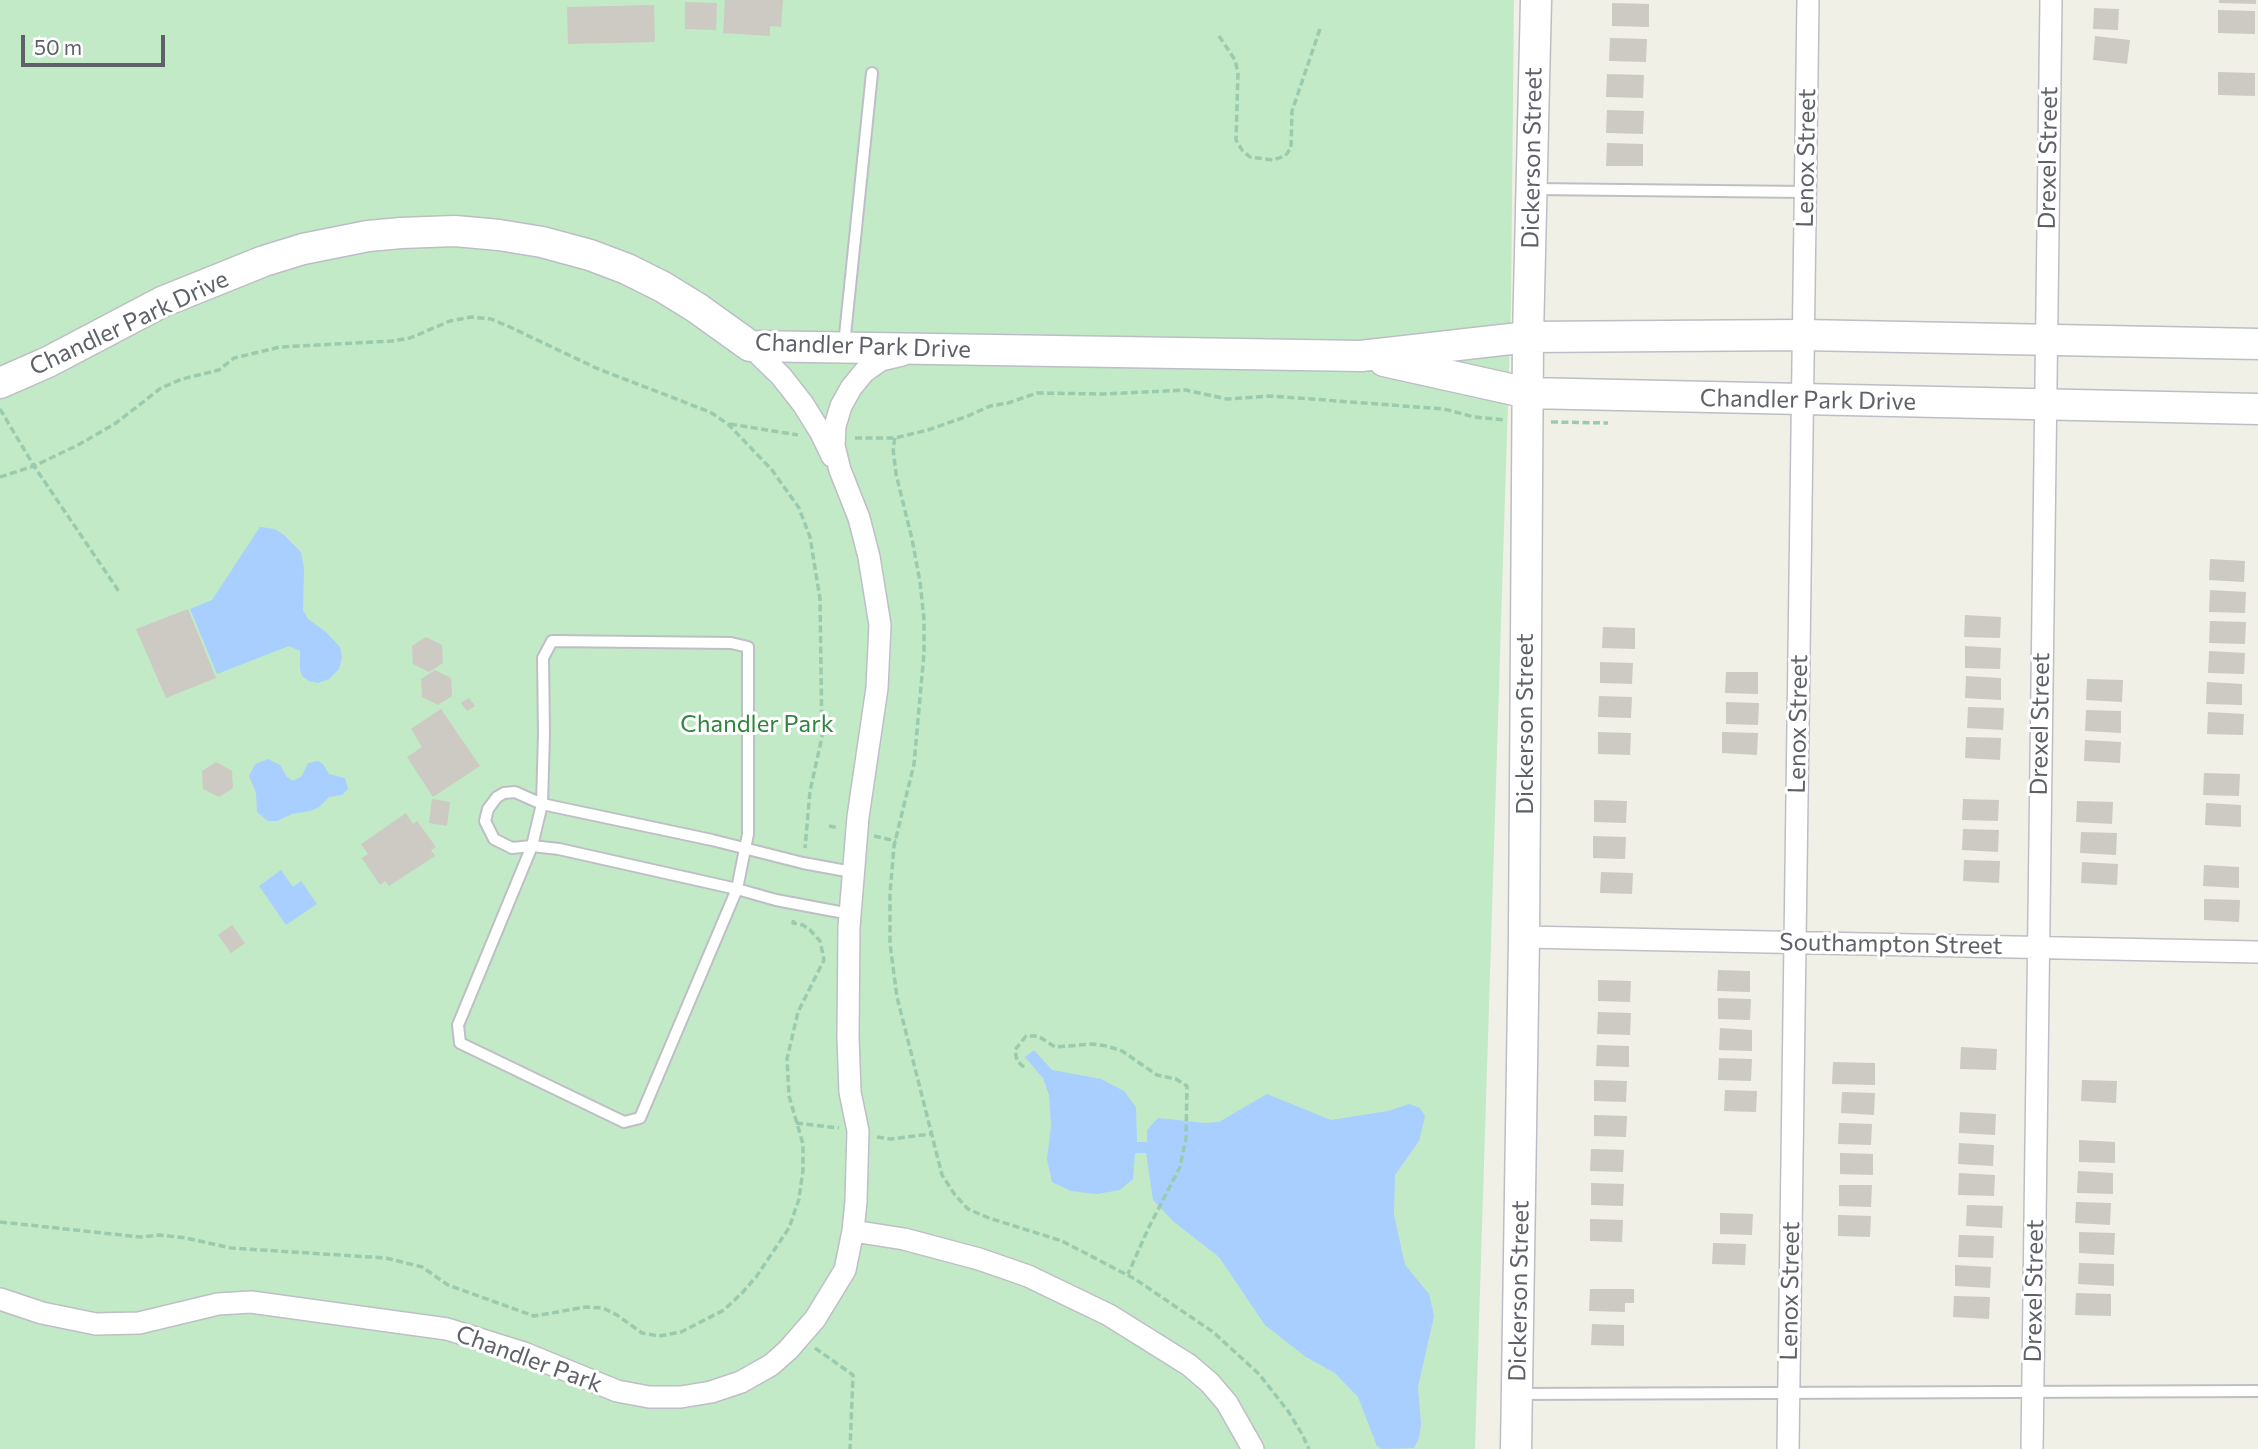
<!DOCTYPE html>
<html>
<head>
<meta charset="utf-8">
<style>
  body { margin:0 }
  #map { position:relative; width:2258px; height:1449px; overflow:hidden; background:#f1f0e6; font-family:Commissioner,sans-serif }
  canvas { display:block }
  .scale { position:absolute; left:21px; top:35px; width:144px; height:32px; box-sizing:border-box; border:4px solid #5e6168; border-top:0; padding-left:9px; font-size:21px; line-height:24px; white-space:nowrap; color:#5e6168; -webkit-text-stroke:5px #fff; paint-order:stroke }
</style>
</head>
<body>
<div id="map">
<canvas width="2258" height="1449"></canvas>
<div class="scale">50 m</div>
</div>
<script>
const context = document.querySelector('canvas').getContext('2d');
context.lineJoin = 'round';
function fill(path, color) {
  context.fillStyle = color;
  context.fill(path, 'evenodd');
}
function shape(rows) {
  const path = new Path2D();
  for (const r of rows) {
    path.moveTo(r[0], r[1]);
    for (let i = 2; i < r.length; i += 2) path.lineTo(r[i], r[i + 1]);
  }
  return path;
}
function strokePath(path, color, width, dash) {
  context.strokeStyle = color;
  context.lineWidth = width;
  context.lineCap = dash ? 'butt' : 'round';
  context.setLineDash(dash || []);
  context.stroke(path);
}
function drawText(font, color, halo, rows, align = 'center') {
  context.font = font + ' Commissioner,sans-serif';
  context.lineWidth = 6;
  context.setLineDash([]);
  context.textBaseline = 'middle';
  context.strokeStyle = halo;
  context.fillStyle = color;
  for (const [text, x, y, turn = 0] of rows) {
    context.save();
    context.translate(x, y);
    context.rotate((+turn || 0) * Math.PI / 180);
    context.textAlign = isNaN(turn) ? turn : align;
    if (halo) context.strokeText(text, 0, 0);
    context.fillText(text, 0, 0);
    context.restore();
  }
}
fill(shape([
  [0,0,1514,0,1511,308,1475,1449,0,1449]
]), '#c2eac6');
fill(shape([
  [260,527,275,529,284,535,301,552,304,569,303,610,308,619,326,632,340,647,342,658,339,669,329,679,318,683,309,681,302,676,300,669,300,651,289,646,217,674,190,609,212,600],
  [268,759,280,765,287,777,293,781,302,776,308,763,318,761,323,764,329,774,345,778,348,789,342,795,329,797,319,807,310,811,292,814,277,821,268,821,257,812,256,793,249,776,255,764],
  [281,870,293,887,301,881,317,904,286,925,259,886],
  [1034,1050,1052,1070,1101,1079,1124,1091,1136,1107,1137,1142,1147,1142,1147,1130,1158,1118,1205,1123,1219,1122,1267,1094,1331,1120,1388,1111,1409,1104,1420,1108,1425,1116,1419,1141,1395,1175,1394,1215,1405,1265,1429,1294,1434,1316,1418,1387,1421,1424,1419,1438,1414,1448,1382,1449,1377,1446,1358,1397,1335,1373,1306,1357,1265,1325,1219,1257,1174,1222,1153,1200,1146,1153,1135,1153,1133,1179,1120,1190,1097,1194,1071,1191,1052,1182,1047,1159,1051,1126,1049,1095,1043,1078,1025,1057]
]), '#a8cfff');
fill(shape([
  [725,0,783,0,781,27,770,26,770,36,723,33],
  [2219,0,2256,0,2256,4,2219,3],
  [685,2,717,3,716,30,685,29],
  [1612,3,1649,4,1649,27,1612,26],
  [654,5,655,42,568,44,567,7],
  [2094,8,2119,9,2118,30,2093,29],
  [2218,10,2255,11,2255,34,2218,33],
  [2095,36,2130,40,2127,64,2093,60],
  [1610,38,1647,39,1646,62,1609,61],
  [2218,72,2255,73,2255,96,2218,95],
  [1607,74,1644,75,1643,98,1606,97],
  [1607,110,1644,111,1643,134,1606,133],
  [1607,143,1643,144,1643,166,1606,166],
  [2210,559,2245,561,2244,582,2209,580],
  [2210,590,2246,592,2245,613,2209,612],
  [188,609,216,678,166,698,136,629],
  [1965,615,2001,617,2000,638,1964,637],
  [2210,621,2246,622,2245,644,2209,643],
  [1603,627,1635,628,1635,649,1602,648],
  [426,637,442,645,443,663,429,672,413,664,412,646],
  [1965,646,2001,648,2000,669,1965,668],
  [2209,651,2245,653,2244,674,2208,673],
  [1600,662,1633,663,1632,684,1600,683],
  [435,670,451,678,452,696,438,705,422,697,421,679],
  [1726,672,1758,672,1758,694,1725,693],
  [1966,676,2001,678,2001,700,1965,698],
  [2087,679,2123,680,2122,702,2086,700],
  [2207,682,2242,684,2242,705,2206,704],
  [1599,696,1632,697,1631,718,1598,717],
  [469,698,475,706,467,711,461,703],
  [1726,702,1759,703,1758,725,1726,724],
  [1968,707,2004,708,2003,730,1967,728],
  [441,709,480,766,433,797,407,757,422,747,411,729],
  [2086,710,2121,711,2121,733,2085,731],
  [2208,712,2244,714,2243,735,2207,734],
  [1598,732,1631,733,1630,755,1598,754],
  [1722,732,1758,733,1757,755,1722,753],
  [1966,737,2001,738,2000,760,1965,758],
  [2085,740,2121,742,2120,763,2084,761],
  [216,762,232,771,233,788,219,797,203,789,202,771],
  [2204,773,2240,774,2239,796,2203,795],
  [432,799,450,802,447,826,429,823],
  [1963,799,1999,800,1998,821,1962,820],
  [1594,800,1627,801,1626,823,1594,822],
  [2077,801,2113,802,2112,824,2076,822],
  [2206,803,2241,805,2241,827,2205,825],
  [406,813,413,824,417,821,436,847,431,850,435,856,389,886,385,881,380,885,362,858,368,854,361,844],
  [1963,829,1999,830,1998,852,1962,850],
  [2081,832,2117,833,2116,855,2080,853],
  [1593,836,1626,837,1625,859,1593,858],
  [1964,860,2000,861,1999,883,1963,881],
  [2082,862,2118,864,2117,885,2081,883],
  [2204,865,2239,867,2239,888,2203,886],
  [1601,872,1633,873,1632,894,1600,893],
  [2204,899,2240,900,2239,922,2204,920],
  [232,925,245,943,231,953,218,935],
  [1718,970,1750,971,1750,992,1717,991],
  [1598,980,1631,981,1630,1002,1598,1001],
  [1718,998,1751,999,1750,1020,1718,1019],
  [1598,1012,1631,1013,1630,1035,1597,1034],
  [1720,1028,1752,1030,1752,1051,1719,1050],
  [1597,1045,1629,1046,1629,1067,1596,1066],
  [1961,1047,1997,1049,1996,1070,1960,1069],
  [1719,1058,1752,1059,1751,1081,1718,1080],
  [1833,1062,1875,1063,1875,1085,1832,1084],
  [1594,1080,1627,1081,1626,1102,1594,1101],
  [2082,1080,2117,1081,2116,1103,2081,1101],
  [1725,1090,1757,1091,1756,1112,1724,1111],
  [1842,1092,1875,1093,1874,1115,1841,1113],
  [1960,1112,1996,1114,1995,1135,1959,1133],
  [1594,1115,1627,1116,1626,1137,1594,1136],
  [1839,1123,1872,1124,1871,1145,1838,1144],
  [2079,1140,2115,1142,2115,1163,2079,1162],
  [1959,1143,1994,1145,1993,1166,1958,1164],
  [1591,1149,1624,1150,1623,1172,1590,1171],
  [1840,1153,1873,1154,1873,1175,1840,1174],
  [2078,1171,2113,1173,2113,1194,2077,1193],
  [1959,1173,1995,1175,1994,1196,1958,1195],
  [1591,1183,1624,1184,1623,1206,1591,1205],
  [1839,1185,1872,1185,1871,1207,1839,1206],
  [2076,1202,2111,1203,2110,1225,2075,1223],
  [1967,1205,2003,1206,2002,1228,1966,1226],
  [1720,1213,1753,1214,1752,1235,1720,1234],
  [1838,1215,1871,1216,1870,1237,1838,1236],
  [1590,1219,1623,1220,1622,1242,1590,1241],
  [2079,1232,2115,1233,2114,1255,2079,1253],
  [1959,1235,1994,1236,1993,1258,1958,1257],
  [1713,1243,1746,1244,1745,1265,1712,1264],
  [2079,1263,2114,1264,2114,1286,2078,1284],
  [1955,1265,1991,1267,1990,1288,1955,1286],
  [1590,1289,1634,1289,1634,1303,1625,1303,1625,1312,1589,1311],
  [2076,1293,2111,1294,2111,1316,2075,1315],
  [1954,1296,1990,1297,1989,1319,1953,1317],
  [1592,1324,1624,1325,1624,1346,1591,1345]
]), '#cccac3');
const lane = shape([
  [1534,189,1806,192],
  [844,345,872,73],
  [552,641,731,643,748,647,748,834,737,889,640,1118,624,1122,460,1043,458,1025,532,846,542,804,544,734,543,658,552,641],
  [850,914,776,900,737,889,559,849,532,846,512,848,494,839,485,821,488,809,497,797,504,793,515,792,542,804,712,840,803,863,852,872],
  [1519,1394,2258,1391]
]);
const street = shape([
  [750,346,781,376,803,404,821,433,832,456],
  [1524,937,2258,952],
  [853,1231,904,1239,979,1259,1028,1276,1109,1315,1189,1365,1210,1383,1227,1403,1253,1449],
  [0,1299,42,1313,96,1324,139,1323,218,1304,251,1302,447,1329,524,1353,617,1391,649,1397,681,1397,711,1392,741,1382,771,1365,788,1350,815,1319,845,1270,853,1231,856,1201,858,1131,850,1092,848,1037,849,927,858,817,877,688,880,625,869,557,859,518,840,470,834,446,835,426,841,406,851,388,864,372,881,360,902,355],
  [1788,1449,1808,0],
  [2032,1449,2051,0]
]);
const secondary = shape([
  [1384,361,1528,393,2258,409],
  [0,383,48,362,162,302,264,261,303,249,368,236,401,233,455,231,499,235,542,242,590,255,627,269,663,287,697,308,750,346,1361,356,1528,337,1803,335,2258,344],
  [1516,1449,1524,937,1528,337,1536,0]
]);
strokePath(lane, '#bebfc6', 14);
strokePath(street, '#bebfc6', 24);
strokePath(secondary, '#bbbec5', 33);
strokePath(shape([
  [1219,36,1235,60,1238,73,1236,140,1242,150,1250,157,1273,160,1285,156,1291,148,1292,111,1321,26],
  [0,409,34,466,120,593],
  [1551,422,1608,423],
  [730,424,798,435],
  [855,438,895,438,928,430,968,416,990,406,1008,403,1037,393,1103,394,1186,390,1227,399,1271,396,1444,409,1474,417,1505,420],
  [895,438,893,448,896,474,912,539,920,582,924,619,924,653,914,764,894,846,890,893,890,944,897,997,942,1175,955,1195,968,1209,989,1218,1062,1241,1135,1279,1213,1332,1259,1374,1288,1411,1302,1434,1309,1449],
  [0,477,34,466,78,445,116,423,161,388,182,379,219,370,234,358,280,347,392,341,410,338,450,321,471,317,491,319,510,327,596,368,710,412,728,424,772,470,799,508,810,537,820,599,822,737,810,791,805,848],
  [829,826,839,828],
  [874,836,896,841],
  [1024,1067,1017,1061,1015,1050,1026,1036,1038,1036,1055,1047,1093,1044,1107,1046,1122,1051,1157,1075,1176,1079,1187,1086,1186,1138,1180,1167,1148,1229,1128,1274],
  [796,1123,839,1128],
  [877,1137,891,1139,931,1134],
  [0,1222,140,1237,160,1235,186,1238,231,1248,386,1258,422,1267,448,1285,534,1316,586,1307,603,1308,617,1315,642,1333,659,1336,681,1332,724,1310,742,1293,756,1277,789,1228,799,1199,803,1170,803,1144,789,1096,787,1059,798,1012,824,960,820,941,810,930,803,925,793,923,794,918],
  [815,1348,853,1375,850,1449]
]), '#9acbae', 3.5, [7, 3.5]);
strokePath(lane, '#fff', 10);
strokePath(street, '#fff', 21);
strokePath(secondary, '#fff', 30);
drawText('24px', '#5e6168', '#fff', [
  ["Dickerson Street",1532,158,-89],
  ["Lenox Street",1806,158,-89],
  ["Drexel Street",2048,158,-89],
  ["Chandler Park Drive",129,323,-25],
  ["Chandler Park Drive",863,346,2],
  ["Chandler Park Drive",1808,400,1],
  ["Dickerson Street",1525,724,-90],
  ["Lenox Street",1798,724,-89],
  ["Drexel Street",2040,724,-89],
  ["Southampton Street",1891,944,1],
  ["Dickerson Street",1519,1291,-89],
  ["Lenox Street",1790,1291,-89],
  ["Drexel Street",2034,1291,-89],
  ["Chandler Park",529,1359,20]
]);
drawText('24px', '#2f853d', '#fff', [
  ["Chandler Park",757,724]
]);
</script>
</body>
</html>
